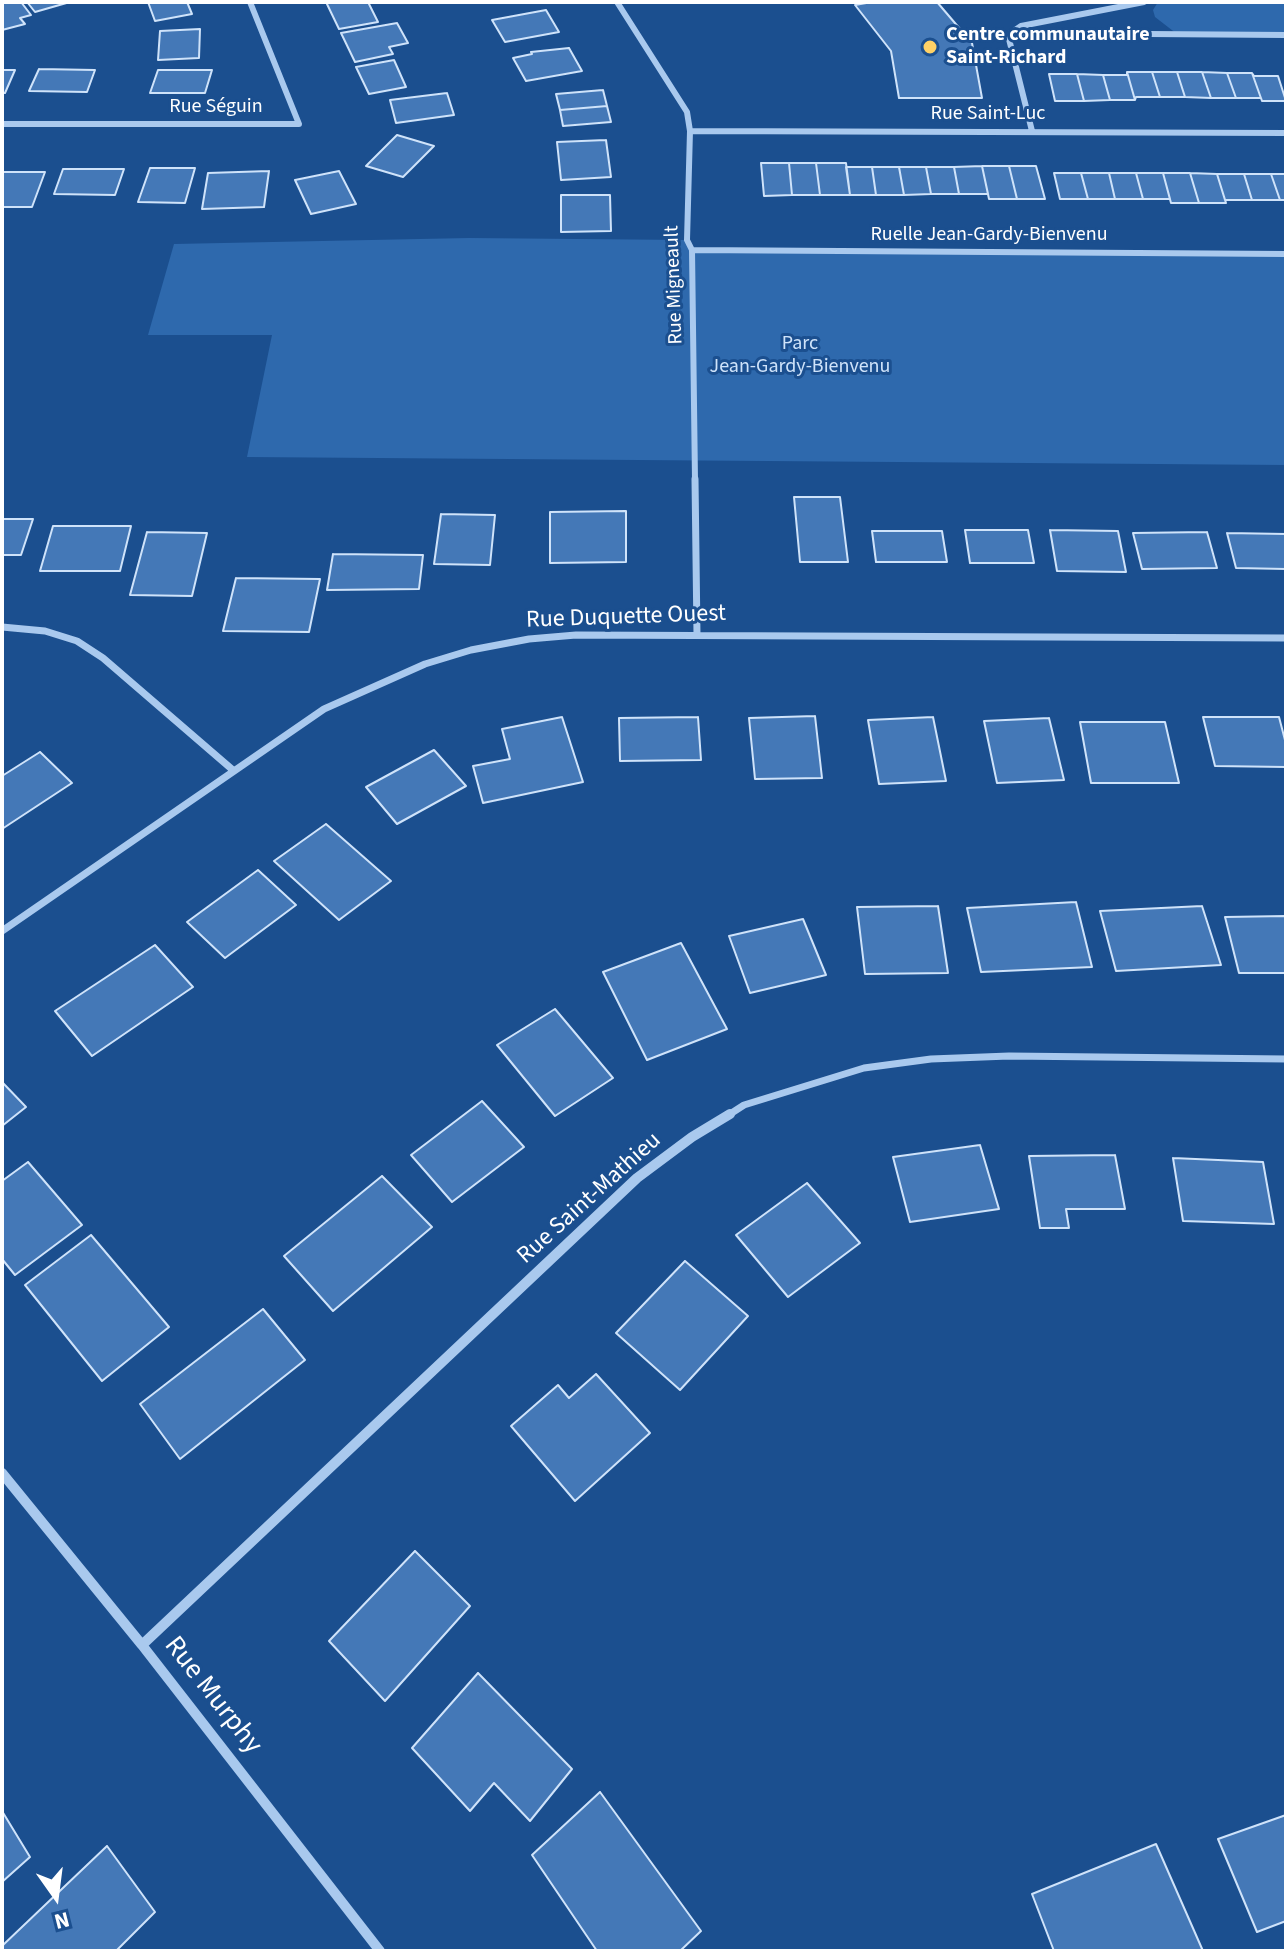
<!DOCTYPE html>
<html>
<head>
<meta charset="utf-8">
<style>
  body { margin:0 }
  #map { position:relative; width:1288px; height:1953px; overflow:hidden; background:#1b4f8f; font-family:"Source Sans 3",sans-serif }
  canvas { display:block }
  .frame { position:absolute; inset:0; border:4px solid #fff; pointer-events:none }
  .north { position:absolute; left:16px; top:1857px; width:80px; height:80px; -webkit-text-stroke:6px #1b4f8f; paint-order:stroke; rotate:166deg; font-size:22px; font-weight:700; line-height:32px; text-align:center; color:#fff }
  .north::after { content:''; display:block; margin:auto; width:28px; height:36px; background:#fff; clip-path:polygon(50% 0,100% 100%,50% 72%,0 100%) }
</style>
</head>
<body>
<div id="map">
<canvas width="1288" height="1953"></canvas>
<div class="frame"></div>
<div class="north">N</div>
</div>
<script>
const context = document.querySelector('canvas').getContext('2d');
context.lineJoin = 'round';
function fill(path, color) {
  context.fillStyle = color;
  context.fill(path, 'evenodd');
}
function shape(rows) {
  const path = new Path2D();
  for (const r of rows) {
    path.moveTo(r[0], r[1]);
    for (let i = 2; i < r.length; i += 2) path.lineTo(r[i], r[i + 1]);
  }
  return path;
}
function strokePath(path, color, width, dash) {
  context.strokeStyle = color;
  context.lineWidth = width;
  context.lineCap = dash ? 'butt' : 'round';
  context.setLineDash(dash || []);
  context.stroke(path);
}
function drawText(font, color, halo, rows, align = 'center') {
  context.font = font + ' "Source Sans 3",sans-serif';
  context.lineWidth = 6;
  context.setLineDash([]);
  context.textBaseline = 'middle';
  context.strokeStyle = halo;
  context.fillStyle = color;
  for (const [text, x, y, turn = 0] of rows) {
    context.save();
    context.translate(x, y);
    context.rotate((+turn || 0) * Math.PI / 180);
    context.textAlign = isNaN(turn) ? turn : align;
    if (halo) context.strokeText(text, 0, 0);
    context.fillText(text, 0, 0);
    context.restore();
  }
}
fill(shape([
  [1158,2,1286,2,1286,35,1177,34,1155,17,1153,10],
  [469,238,687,240,692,250,1286,254,1286,465,247,457,272,335,148,335,174,244]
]), '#2e69ad');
const building = shape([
  [2,2,21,2,31,15,20,18,25,24,2,30,2,2],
  [27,2,70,2,35,12,27,2],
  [148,2,187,2,192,14,155,21,148,2],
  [326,2,368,2,378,22,339,29,326,2],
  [872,2,937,2,972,43,982,98,899,98,891,51,855,5,872,2],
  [546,10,559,32,505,42,492,20,546,10],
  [397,23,408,43,389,47,393,54,355,62,341,33,397,23],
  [200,29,199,58,158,60,160,31,200,29],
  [569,48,582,71,526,81,513,58,532,54,531,52,569,48],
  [394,60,406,87,369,94,356,67,394,60],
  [39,69,95,70,87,92,29,91,39,69],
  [2,70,15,70,5,93,2,93,2,70],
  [158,70,212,70,205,93,150,93,158,70],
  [1127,72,1135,100,1110,100,1103,75,1127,75,1127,72],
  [1127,72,1152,72,1160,97,1136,97,1135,100,1127,72],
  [1152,72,1177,72,1185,97,1160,97,1152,72],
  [1177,72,1202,72,1211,98,1185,97,1177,72],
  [1202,72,1227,73,1236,98,1211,98,1202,72],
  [1227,73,1252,73,1262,101,1261,98,1236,98,1227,73],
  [1252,73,1254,76,1278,76,1286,101,1262,101,1252,73],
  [1049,74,1077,74,1084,101,1055,101,1049,74],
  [1077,74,1103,75,1110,100,1084,101,1077,74],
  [603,90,607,106,560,110,556,94,603,90],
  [447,93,454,115,396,123,390,100,447,93],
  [607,106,611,122,563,126,560,110,607,106],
  [397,135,434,146,403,177,366,166,397,135],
  [606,140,611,177,561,180,557,142,606,140],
  [761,163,789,163,792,195,764,196,761,163],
  [789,163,816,163,820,195,792,195,789,163],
  [816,163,846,163,850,195,820,195,816,163],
  [982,166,988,194,959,194,954,167,982,166],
  [982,166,1009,166,1017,199,989,199,982,166],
  [1009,166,1036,166,1045,199,1017,199,1009,166],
  [846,167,872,167,876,195,850,195,846,167],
  [872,167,899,167,904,195,876,195,872,167],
  [899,167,926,167,931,194,904,195,899,167],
  [926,167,954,167,959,194,931,194,926,167],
  [150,168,195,168,185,203,138,202,150,168],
  [63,169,124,169,115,195,54,194,63,169],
  [269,171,264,207,202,209,208,173,269,171],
  [339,171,356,204,311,214,295,180,339,171],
  [2,172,45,172,32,207,2,207,2,172],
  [1054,173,1081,173,1088,199,1060,199,1054,173],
  [1081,173,1109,173,1115,199,1088,199,1081,173],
  [1109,173,1136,173,1143,199,1115,199,1109,173],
  [1136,173,1163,173,1170,199,1143,199,1136,173],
  [1163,173,1190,173,1199,203,1171,203,1163,173],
  [1190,173,1217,174,1226,203,1199,203,1190,173],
  [1217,174,1244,174,1252,200,1225,200,1217,174],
  [1244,174,1271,174,1280,200,1252,200,1244,174],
  [1271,174,1286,174,1286,200,1280,200,1271,174],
  [561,195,610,195,611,231,561,232,561,195],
  [794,497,840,497,848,562,800,562,794,497],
  [626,511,626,562,550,563,550,512,626,511],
  [441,514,495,515,490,565,434,564,441,514],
  [2,519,33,519,21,555,2,555,2,519],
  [53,526,131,526,120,571,40,571,53,526],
  [965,530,1028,530,1034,563,970,563,965,530],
  [1050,530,1118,531,1126,572,1057,571,1050,530],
  [872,531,942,531,947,562,876,562,872,531],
  [147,532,207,533,192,596,130,595,147,532],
  [1207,532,1217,568,1142,569,1133,533,1207,532],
  [1227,533,1286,534,1286,569,1236,568,1227,533],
  [333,554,423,555,419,589,327,590,333,554],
  [236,578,320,579,309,632,223,631,236,578],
  [815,716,822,778,755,779,749,718,815,716],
  [562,717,583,782,483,803,473,766,510,759,502,729,562,717],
  [698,717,701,760,620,761,619,718,698,717],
  [933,717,946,781,879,784,868,720,933,717],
  [1203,717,1279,717,1286,744,1286,767,1215,766,1203,717],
  [1049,718,1064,780,997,783,984,721,1049,718],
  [1080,722,1165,722,1179,783,1091,783,1080,722],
  [434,750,466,786,397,824,366,787,434,750],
  [40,752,72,783,2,829,2,776,40,752],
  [326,824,391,881,339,920,274,861,326,824],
  [258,870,296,905,225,958,187,922,258,870],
  [1076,902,1092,967,981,972,967,908,1076,902],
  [938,906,948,973,865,974,857,907,938,906],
  [1202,906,1221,965,1116,971,1100,911,1202,906],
  [1286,916,1286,973,1239,973,1225,917,1286,916],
  [803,919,826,975,750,993,729,936,803,919],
  [681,943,727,1029,647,1060,603,972,681,943],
  [155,945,193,987,92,1056,55,1011,155,945],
  [555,1009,613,1078,555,1116,497,1045,555,1009],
  [2,1082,26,1107,2,1126,2,1082],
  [482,1101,524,1147,452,1202,411,1155,482,1101],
  [980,1145,999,1209,910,1222,893,1157,980,1145],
  [1115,1155,1125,1209,1066,1209,1069,1228,1040,1228,1029,1156,1115,1155],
  [1173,1158,1263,1162,1274,1224,1183,1221,1173,1158],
  [28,1162,82,1225,15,1275,2,1259,2,1181,28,1162],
  [382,1176,432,1227,333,1311,284,1256,382,1176],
  [807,1183,860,1243,788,1297,736,1235,807,1183],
  [91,1235,169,1327,102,1381,25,1285,91,1235],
  [685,1261,748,1316,680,1390,616,1333,685,1261],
  [263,1309,305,1360,180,1459,140,1404,263,1309],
  [596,1374,650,1433,575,1501,511,1426,558,1385,569,1398,596,1374],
  [415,1551,470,1606,385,1701,329,1641,415,1551],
  [478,1673,572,1769,530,1821,494,1783,470,1811,412,1748,478,1673],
  [600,1792,701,1931,680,1951,597,1951,532,1855,600,1792],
  [2,1811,30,1857,2,1882,2,1811],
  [1286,1815,1286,1921,1257,1932,1218,1839,1286,1815],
  [1156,1844,1203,1951,1054,1951,1032,1894,1156,1844],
  [107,1846,155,1912,116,1951,2,1951,2,1946,107,1846]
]);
fill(building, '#4478b7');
strokePath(building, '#cfe3fa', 2);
strokePath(shape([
  [617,2,687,112,690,131,687,240,692,250,695,481],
  [1011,33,1286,35],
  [2,124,299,124,250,2],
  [690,131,1286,133],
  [1032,131,1009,39,1011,33,1021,26,1144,2],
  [692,250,1286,254]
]), '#a9c9ee', 6);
strokePath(shape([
  [695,479,697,635],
  [2,627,45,631,77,641,103,658,234,771],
  [2,931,324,709,425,664,471,650,529,639,576,635,1286,638],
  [727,1116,744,1105,864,1068,931,1059,1009,1056,1286,1059]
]), '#a9c9ee', 7);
strokePath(shape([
  [2,1473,142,1645,380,1951],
  [142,1645,637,1178,692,1137,730,1114]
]), '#a9c9ee', 10);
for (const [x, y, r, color] of [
  [930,47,8,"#ffd166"]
]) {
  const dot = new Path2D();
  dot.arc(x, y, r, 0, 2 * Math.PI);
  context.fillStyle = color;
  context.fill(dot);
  strokePath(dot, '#1b4f8f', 3);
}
drawText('bold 20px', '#fff', '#1b4f8f', [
  ["Centre communautaire",946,36],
  ["Saint-Richard",946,59]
], 'left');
drawText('20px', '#fff', '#1b4f8f', [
  ["Rue Séguin",216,108],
  ["Rue Saint-Luc",988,115],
  ["Ruelle Jean-Gardy-Bienvenu",989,236],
  ["Rue Migneault",675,285,-92]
]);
drawText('20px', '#cfe3fa', '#1b4f8f', [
  ["Parc",800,345],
  ["Jean-Gardy-Bienvenu",800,368]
]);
drawText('24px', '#fff', '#1b4f8f', [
  ["Rue Duquette Ouest",626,618,-2],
  ["Rue Saint-Mathieu",590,1199,-42]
]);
drawText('28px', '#fff', '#1b4f8f', [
  ["Rue Murphy",212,1696,52]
]);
</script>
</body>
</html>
